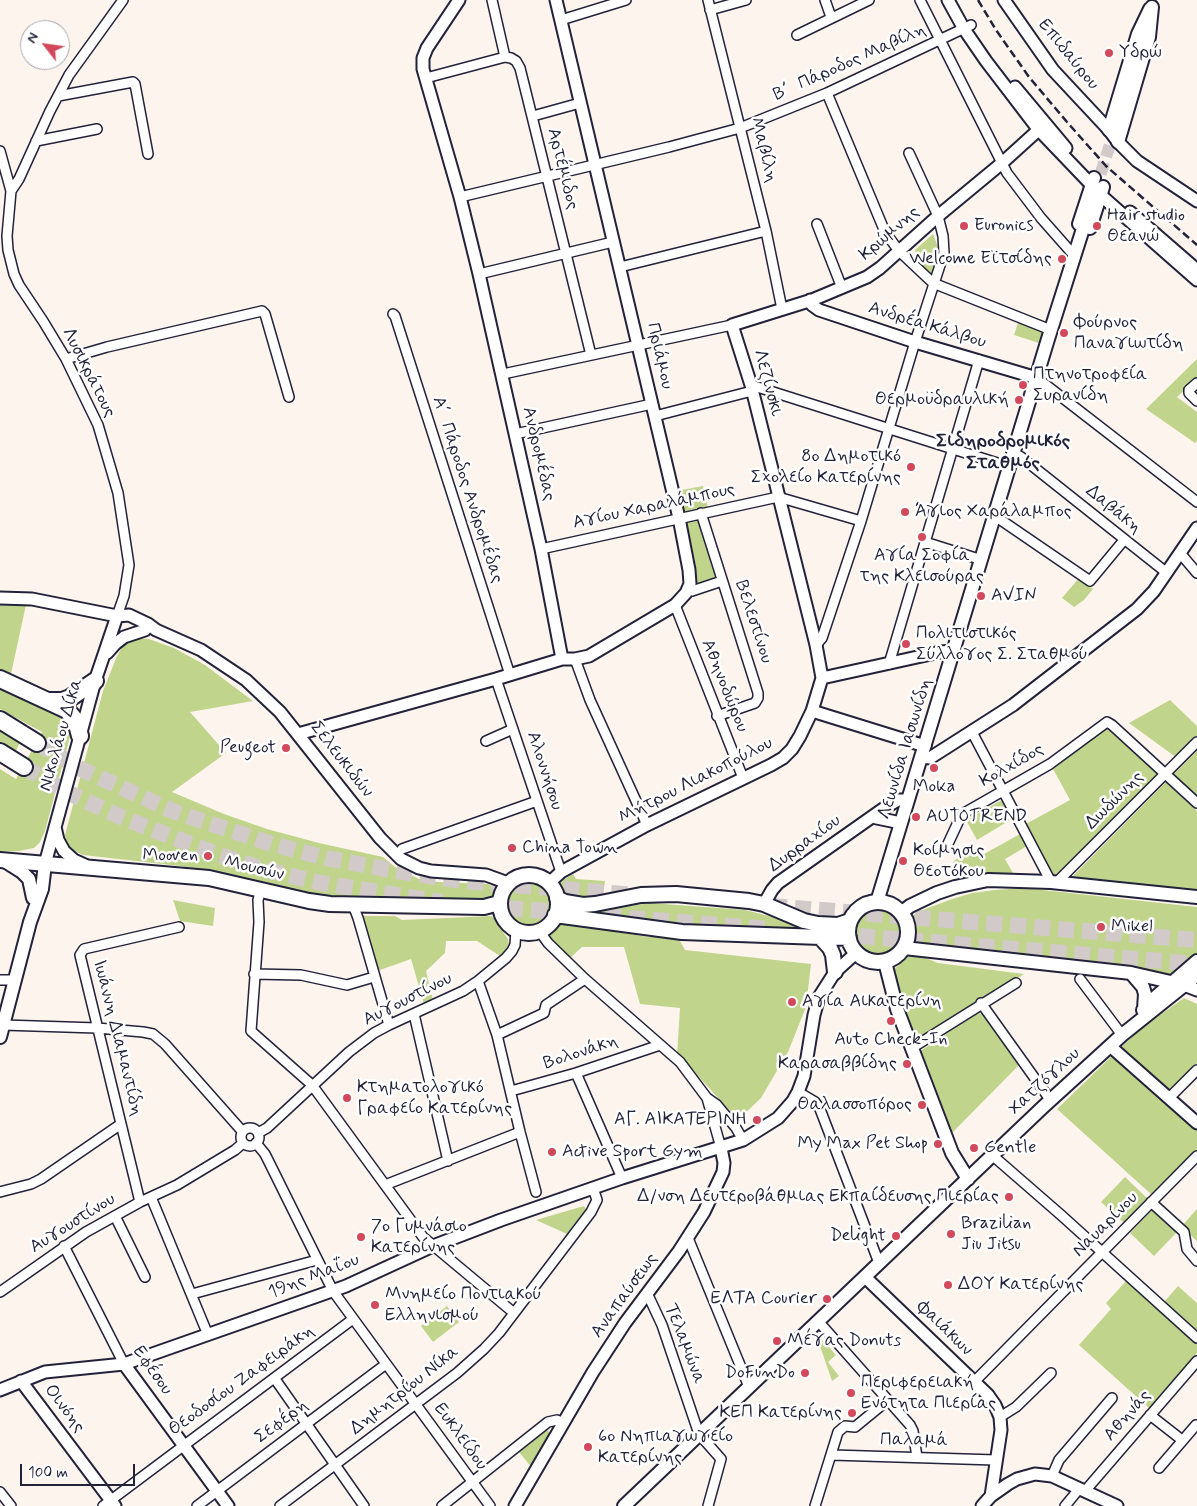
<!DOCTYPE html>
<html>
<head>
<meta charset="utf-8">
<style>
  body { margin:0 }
  #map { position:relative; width:1197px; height:1506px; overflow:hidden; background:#fdf4ed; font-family:Mynerve,sans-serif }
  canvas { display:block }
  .north { position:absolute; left:20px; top:20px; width:50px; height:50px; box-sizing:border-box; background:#fff; border:1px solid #a7a7b1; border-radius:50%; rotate:300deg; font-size:14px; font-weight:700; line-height:20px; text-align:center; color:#22223b }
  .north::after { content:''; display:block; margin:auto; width:18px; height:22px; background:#d1495b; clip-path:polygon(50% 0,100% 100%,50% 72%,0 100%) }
  .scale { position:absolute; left:20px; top:1464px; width:115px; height:22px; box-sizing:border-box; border:2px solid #22223b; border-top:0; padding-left:6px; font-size:15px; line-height:18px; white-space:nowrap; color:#22223b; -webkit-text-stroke:4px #fff; paint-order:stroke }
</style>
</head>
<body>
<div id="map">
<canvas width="1197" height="1506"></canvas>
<div class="north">N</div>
<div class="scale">100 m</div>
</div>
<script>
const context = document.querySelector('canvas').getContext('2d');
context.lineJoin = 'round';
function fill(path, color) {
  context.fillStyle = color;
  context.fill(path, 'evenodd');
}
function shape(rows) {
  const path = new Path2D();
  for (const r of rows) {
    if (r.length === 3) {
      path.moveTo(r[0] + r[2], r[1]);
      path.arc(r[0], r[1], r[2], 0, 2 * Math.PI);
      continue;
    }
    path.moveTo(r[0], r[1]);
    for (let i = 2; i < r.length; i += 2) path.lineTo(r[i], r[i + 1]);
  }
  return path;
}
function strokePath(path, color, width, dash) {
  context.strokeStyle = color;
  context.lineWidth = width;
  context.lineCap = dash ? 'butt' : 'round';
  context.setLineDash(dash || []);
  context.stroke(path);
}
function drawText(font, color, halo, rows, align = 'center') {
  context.font = font + ' Mynerve,sans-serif';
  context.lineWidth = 5;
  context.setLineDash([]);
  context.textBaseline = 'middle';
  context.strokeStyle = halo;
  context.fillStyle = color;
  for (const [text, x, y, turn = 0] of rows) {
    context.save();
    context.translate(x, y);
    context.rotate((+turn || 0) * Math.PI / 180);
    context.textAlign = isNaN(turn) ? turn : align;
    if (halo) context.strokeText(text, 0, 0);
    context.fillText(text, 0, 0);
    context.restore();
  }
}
fill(shape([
  [933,234,939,250,939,256,932,275,917,260,915,250],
  [1019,320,1044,330,1039,343,1014,335],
  [1197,359,1197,379,1177,397,1197,412,1197,441,1195,443,1146,409],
  [703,486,708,509,682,515,677,491],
  [701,519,719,579,694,587,685,523],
  [1079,578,1093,589,1084,600,1074,607,1062,598],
  [0,604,26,605,9,683,0,679],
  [137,638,149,639,174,648,205,665,253,701,190,712,226,753,172,792,224,814,267,829,319,843,383,857,395,867,419,879,438,882,488,884,494,888,496,891,494,896,487,902,403,905,298,894,214,872,180,866,83,855,71,849,66,842,65,835,103,691,117,656,124,644],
  [0,686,63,717,70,726,71,733,45,831,40,842,34,848,19,851,0,852,0,769,16,779,42,732,0,709],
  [1170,700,1197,726,1197,738,1177,758,1129,723],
  [1107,728,1161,774,1060,873,1050,876,1024,825,1070,800,1053,769],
  [0,730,20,742,15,753,0,745],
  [1197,751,1197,796,1173,775],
  [1166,782,1197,811,1197,891,1071,878],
  [1002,800,1012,819,977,840,966,820],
  [1020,834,1027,846,1005,859,1013,873,959,882,953,862,968,849,972,856,982,851,984,854],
  [573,874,576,879,605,881,603,895,576,897,559,895,559,886,563,880],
  [528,904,24],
  [1024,888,1197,907,1197,957,1174,975,1169,975,916,943,916,929,912,916,920,911,952,899,972,893,995,890],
  [173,900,215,908,213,926,180,921],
  [650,903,745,910,773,917,803,928,804,930,739,933,599,913,602,910],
  [880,934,25],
  [362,916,395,916,402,920,492,916,508,939,509,944,505,951,500,956,477,941,446,941,445,953,426,971,433,1000,424,1004,411,959,377,971],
  [567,921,574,925,648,937,674,937,680,941,685,950,811,964,806,1007,788,1052,761,1098,738,1120,700,1078,677,1056,680,1008,640,1004,624,947,582,947,568,960,551,942,550,936,556,926,562,922],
  [911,955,918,955,938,963,1024,974,918,1042,907,1020,893,972,895,968],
  [1184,998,1197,1004,1197,1063,1170,1090,1120,1048,1143,1027],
  [977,1013,985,1014,1020,1064,952,1133,919,1052],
  [1113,1055,1197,1130,1197,1149,1152,1195,1057,1109],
  [1125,1177,1148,1199,1124,1223,1101,1202],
  [584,1206,586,1209,567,1234,536,1220],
  [1154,1208,1174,1228,1176,1233,1154,1256,1130,1233],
  [1197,1209,1197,1241,1181,1227],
  [1127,1280,1197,1343,1197,1353,1149,1408,1079,1345,1111,1309,1106,1303],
  [1178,1286,1197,1303,1197,1332,1164,1302],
  [447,1306,459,1322,433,1342,421,1326],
  [823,1340,836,1355,828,1362,839,1376,832,1381,819,1343],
  [547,1430,551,1434,532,1468,519,1452]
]), '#c0d58b');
strokePath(shape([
  [1095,191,1116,126]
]), '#d1cac9', 12, [12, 6]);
strokePath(shape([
  [37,743,83,770,175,812,272,844,326,858,396,871,463,881,637,895],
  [24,767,71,794,123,818,214,853,263,869,321,883,442,902],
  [483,906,571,913],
  [771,906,1197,940],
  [605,916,770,929],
  [835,934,1197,964]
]), '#d1cac9', 16, [16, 8]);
const minor = shape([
  [492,0,505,57,511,58,516,61,520,68,591,355],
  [708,0,766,231,782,309],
  [825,0,831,17],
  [920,0,1007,173,1041,218,1071,252],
  [710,10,746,0],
  [561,20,626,0],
  [797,35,869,0],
  [426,78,505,57],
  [827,93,885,232,899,251,933,283,1051,330],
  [58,96,133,82,135,84,148,154],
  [533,116,580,103],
  [36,141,97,129],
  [0,151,11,191,7,236,8,250,14,274,19,285,43,321,66,359,98,425,118,493,129,565,124,596,117,616],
  [11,191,19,179,50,111,69,75,123,0],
  [460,197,669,147,740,128,827,93,971,25],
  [817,224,842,288],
  [620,267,766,231],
  [479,274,613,242],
  [393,314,395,316,510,675],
  [66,359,107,347,262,311,265,314,289,397],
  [503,374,732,325],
  [1037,378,1197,502],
  [1197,383,1189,390,1189,393,1197,401],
  [751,385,1010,467],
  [655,416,752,391],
  [515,434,652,404],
  [1014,453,1021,457,1167,573],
  [701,513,758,693,758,698,755,703,717,716],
  [995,516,1090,581,1124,540],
  [925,542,982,560],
  [541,549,778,497,861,521],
  [1180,553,1197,573],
  [688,589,692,591,722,581],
  [675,605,743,778],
  [816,645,822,638,861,521,915,342,944,253,943,236,938,216,909,153],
  [575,659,590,700,647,825],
  [889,664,979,360],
  [496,679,561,872],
  [972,732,1051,882],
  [486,741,513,729],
  [946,848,960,818,966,812,1050,764,1107,722,1112,725,1197,803],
  [402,849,537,801],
  [1057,882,1197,742],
  [261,889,258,900,259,922,251,1031,312,1085,423,1237,514,1313],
  [353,905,358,918,389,1025],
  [542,930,543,936,548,943,585,979,680,1062,707,1098,717,1105,736,1128,743,1140],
  [254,974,301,975,347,985,374,977],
  [1080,979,1122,1035],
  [0,980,15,980],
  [478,981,497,1035,520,1132,536,1192],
  [981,1003,1051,1101],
  [414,1014,448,1161],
  [3,1025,97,1028,143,1032,153,1034,165,1044,242,1131],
  [497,1035,544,1013,546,1005,585,979],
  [912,1048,1016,983],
  [576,1073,622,1178],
  [511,1091,576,1073,660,1045],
  [798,1092,815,1102,820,1109,879,1263],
  [707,1098,721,1148],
  [1169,1098,1197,1070],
  [250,1137,9],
  [258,1133,267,1128,349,1052,374,1033,389,1025,463,991,478,981,506,958,512,951,515,945,516,930],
  [256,1143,265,1154,333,1291,490,1506],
  [992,1155,1061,1215,1197,1338],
  [385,1185,520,1132],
  [0,1192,31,1184,41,1179,121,1124],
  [151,1197,208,1335],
  [140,1202,80,955,84,949,179,927],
  [1151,1202,1184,1232,1187,1249,1197,1261],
  [115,1216,145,1277],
  [688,1238,749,1387],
  [64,1246,124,1364],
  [0,1292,86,1232,140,1202,177,1185,235,1150,243,1143],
  [647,1293,662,1325,699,1434,721,1459,708,1506],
  [192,1294,317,1260],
  [818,1321,910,1425,913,1431,917,1457],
  [275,1379,364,1506],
  [974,1382,1197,1156],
  [1150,1415,1182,1440],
  [1000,1417,1016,1407,1051,1373],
  [832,1455,996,1460],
  [1159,1468,1196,1425],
  [1052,1476,1059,1460,1112,1398],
  [1085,1491,1197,1361],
  [0,1492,11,1506],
  [103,1506,353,1319],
  [197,1506,386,1364],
  [280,1506,457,1373,484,1349,499,1333,591,1212,597,1200,593,1188],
  [442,1506,548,1422,557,1420,563,1423],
  [815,1506,838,1432,845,1426,855,1427,888,1400],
  [1065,1506,1079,1489]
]);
const tertiary = shape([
  [459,0,427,48,423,58,423,69,460,197,479,274,541,549,562,659],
  [948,0,964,29,986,61,1038,129,1105,199,1197,280],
  [1004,0,1053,70,1109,130,1118,142,1137,161,1197,201],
  [1015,87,1066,148],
  [1130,212,1197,270],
  [810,300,812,305,819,310,915,342,1037,378],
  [0,598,32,599,117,616,129,615,148,624,156,630,201,650,246,680,280,712,380,838,401,859,419,868,431,871,486,875,508,883],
  [107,653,115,644,124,637,145,630],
  [822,678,940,652,954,651],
  [812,711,925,746],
  [298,734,496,679,562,659,575,659,589,656,675,605,686,593,690,584,689,570,679,518,556,0],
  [921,757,930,758,1013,705,1137,609,1154,591,1197,528],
  [872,817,901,823],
  [55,827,58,840,64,851,74,860,85,865],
  [45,864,95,681,117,616],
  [549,883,561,872,647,825,771,765,783,758,792,749,800,736,812,711,822,678,816,645,751,385,732,325,812,300,867,277,880,268,938,216,1002,163,1045,124],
  [764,904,772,890,778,883,886,807,898,800,908,800],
  [1184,985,1197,990],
  [1110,1046,1197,1123],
  [865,1277,988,1395,995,1405,1000,1417,1001,1430,991,1496],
  [124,1364,228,1506],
  [21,1381,115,1506],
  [0,1390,45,1372,124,1364,346,1286,433,1246,501,1220,622,1178,743,1140,778,1118,793,1101,798,1092,804,1076,814,1015,819,997,835,972,856,953],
  [515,1506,593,1372,625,1323,679,1251,704,1212,723,1172,724,1163,721,1148],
  [982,1506,991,1496,1008,1484,1017,1479,1035,1474,1052,1476,1117,1506]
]);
const secondary = shape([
  [1109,130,1138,34,1150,9],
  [1118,142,1149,37,1152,7],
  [1079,224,1094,178],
  [1090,228,1103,187],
  [3,860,22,872,29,879,33,898],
  [877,902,1048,339,1087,216],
  [902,912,910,906,937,893,955,887,988,880,1051,882,1197,897],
  [904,948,1131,973,1184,985],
  [885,962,897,1009,952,1153,968,1179],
  [1131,973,1143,987,1145,994,1144,1009],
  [1143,1010,1152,1000,1197,961],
  [0,1037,30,922,42,889,45,864],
  [624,1506,1043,1107,1122,1035,1197,975]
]);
const primary = shape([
  [0,860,209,878,309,901,330,904,484,907,499,903],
  [529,904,29],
  [557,898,565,902,583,905,595,904,641,895,676,894,749,901,764,904,804,921,818,924,838,925,850,921],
  [878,932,30],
  [555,915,682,932,849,938],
  [820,937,830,948,833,955,835,972]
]);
const motorway = shape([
  [0,679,67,710,76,721,80,736],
  [48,701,62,701,70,698,95,681],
  [0,720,37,743],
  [0,752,24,767]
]);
strokePath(minor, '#22223b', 12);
strokePath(tertiary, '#22223b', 15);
strokePath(secondary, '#22223b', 16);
strokePath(primary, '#22223b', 18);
strokePath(motorway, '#22223b', 20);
strokePath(minor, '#fff', 9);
strokePath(tertiary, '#fff', 11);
strokePath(secondary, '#fff', 12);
strokePath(primary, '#fff', 14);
strokePath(motorway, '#fff', 16);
strokePath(shape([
  [978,0,996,30,1029,77,1067,122,1106,166,1197,245]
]), '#22223b', 2.5, [8, 4]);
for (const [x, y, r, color] of [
  [1109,53,5,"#d1495b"],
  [964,226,5,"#d1495b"],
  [1097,226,5,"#d1495b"],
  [1062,259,5,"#d1495b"],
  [1064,333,5,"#d1495b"],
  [1023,385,5,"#d1495b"],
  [1019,400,5,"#d1495b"],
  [911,467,5,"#d1495b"],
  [905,512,5,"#d1495b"],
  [922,537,5,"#d1495b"],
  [981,596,5,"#d1495b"],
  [906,644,5,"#d1495b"],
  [286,748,5,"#d1495b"],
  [934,768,5,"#d1495b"],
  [916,817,5,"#d1495b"],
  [512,848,5,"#d1495b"],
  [208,856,5,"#d1495b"],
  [903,861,5,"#d1495b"],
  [1101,927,5,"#d1495b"],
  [792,1002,5,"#d1495b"],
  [891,1021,5,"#d1495b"],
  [907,1064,5,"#d1495b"],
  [347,1098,5,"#d1495b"],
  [922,1105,5,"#d1495b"],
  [757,1120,5,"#d1495b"],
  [938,1144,5,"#d1495b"],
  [974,1148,5,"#d1495b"],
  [552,1152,5,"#d1495b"],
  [1009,1197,5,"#d1495b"],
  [951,1234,5,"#d1495b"],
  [896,1236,5,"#d1495b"],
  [361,1237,5,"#d1495b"],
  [948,1285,5,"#d1495b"],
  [827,1299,5,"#d1495b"],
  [375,1305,5,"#d1495b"],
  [777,1341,5,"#d1495b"],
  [805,1373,5,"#d1495b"],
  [851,1393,5,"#d1495b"],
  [852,1413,5,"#d1495b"],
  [588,1447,5,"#d1495b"]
]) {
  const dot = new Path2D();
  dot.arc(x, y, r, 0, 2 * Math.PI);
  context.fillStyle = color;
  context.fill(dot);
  strokePath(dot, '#fff', 2);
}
drawText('18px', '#22223b', '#fff', [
  ["Υδρώ",1119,53],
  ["Hair studio",1107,216],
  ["Θεανώ",1107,237],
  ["Euronics",974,226],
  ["Welcome Eϊτσίδης",1052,259,"right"],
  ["Φούρνος",1074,323],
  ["Παναγιωτίδη",1074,344],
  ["Πτηνοτροφεία",1033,375],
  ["Συρανίδη",1033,396],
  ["Θερμοϋδραυλική",1009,400,"right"],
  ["8ο Δημοτικό",901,457,"right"],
  ["Σχολείο Κατερίνης",901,478,"right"],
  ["Άγιος Χαράλαμπος",915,512],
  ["Αγία Σοφία",922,556,"center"],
  ["της Κλεισούρας",922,577,"center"],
  ["AVIN",991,596],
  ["Πολιτιστικός",916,634],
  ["Σύλλογος Σ. Σταθμού",916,655],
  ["Peugeot",276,748,"right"],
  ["Moka",934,787,"center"],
  ["AUTOTREND",926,817],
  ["China Town",522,848],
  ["Κοίμησις",913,851],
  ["Θεοτόκου",913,872],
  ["Mooven",198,856,"right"],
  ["Mikel",1111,927],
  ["Αγία Αικατερίνη",802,1002],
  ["Auto Check-In",891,1040,"center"],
  ["Καρασαββίδης",897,1064,"right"],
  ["Κτηματολογικό",357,1088],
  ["Γραφείο Κατερίνης",357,1109],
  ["Θαλασσοπόρος",912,1105,"right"],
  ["ΑΓ. ΑΙΚΑΤΕΡΙΝΗ",747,1120,"right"],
  ["My Max Pet Shop",928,1144,"right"],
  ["Gentle",984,1148],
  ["Active Sport Gym",562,1152],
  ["Δ/νση Δευτεροβάθμιας Εκπαίδευσης Πιερίας",999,1197,"right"],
  ["Brazilian",961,1224],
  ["Jiu Jitsu",961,1245],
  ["7ο Γυμνάσιο",371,1227],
  ["Κατερίνης",371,1248],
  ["Delight",886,1236,"right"],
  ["ΔΟΥ Κατερίνης",958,1285],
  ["Μνημείο Ποντιακού",385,1295],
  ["Ελληνισμού",385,1316],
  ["ΕΛΤΑ Courier",817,1299,"right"],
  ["Μέγας Donuts",787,1341],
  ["DoFunDo",795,1373,"right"],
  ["Περιφερειακή",861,1383],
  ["Ενότητα Πιερίας",861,1404],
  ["ΚΕΠ Κατερίνης",842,1413,"right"],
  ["6ο Νηπιαγωγείο",598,1437],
  ["Κατερίνης",598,1458]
], 'left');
drawText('18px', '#22223b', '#fff', [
  ["Επιδαύρου",1068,55,51],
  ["Β΄ Πάροδος Μαβίλη",850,63,-24],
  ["Μαβίλη",763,150,76],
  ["Αρτέμιδος",562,169,76],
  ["Κρώμνης",890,234,-41],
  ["Ανδρέα Κάλβου",927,326,17],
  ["Πριάμου",659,356,77],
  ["Λυσικράτους",88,373,63],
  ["Λεζίνσκι",767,383,75],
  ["Ανδρομέδας",538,454,77],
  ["Α΄ Πάροδος Ανδρομέδας",467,490,72],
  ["Αγίου Χαραλάμπους",654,507,-12],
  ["Δαβάκη",1113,510,39],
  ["Βελεστίνου",753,622,72],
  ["Αθηνοδώρου",724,686,68],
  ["Νικολάου Δίκα",62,735,-74],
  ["Λεωνίδα Ιασωνίδη",906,749,-73],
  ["Σελευκιδών",341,760,52],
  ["Κολχίδος",1012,766,-30],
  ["Αλοννήσου",544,771,72],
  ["Μήτρου Λιακοπούλου",696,781,-27],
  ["Δωδώνης",1115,801,-45],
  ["Δυρραχίου",805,844,-36],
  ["Μουσών",254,869,13],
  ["Αυγουστίνου",408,1000,-27],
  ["Ιωάννη Διαμαντίδη",117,1038,76],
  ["Βολονάκη",581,1053,-18],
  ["Χατζόγλου",1045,1082,-43],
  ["Αυγουστίνου",73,1224,-32],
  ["Ναυαρίνου",1106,1225,-45],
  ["19ης Μαΐου",314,1277,-21],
  ["Αναπαύσεως",625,1296,-54],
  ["Φαιάκων",944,1329,44],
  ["Τελαμώνα",684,1344,69],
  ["Εφέσου",152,1371,55],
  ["Θεοδοσίου Ζαφειράκη",242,1381,-36],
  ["Δημητρίου Νίκα",405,1391,-38],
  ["Οινόης",64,1409,53],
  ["Αθηνάς",1128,1416,-49],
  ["Σεφέρη",282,1422,-37],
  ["Ευκλείδου",460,1437,54],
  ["Παλαμά",914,1441,1]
]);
drawText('bold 19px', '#22223b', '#fff', [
  ["Σιδηροδρομικός",1003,442],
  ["Σταθμός",1003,464]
]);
</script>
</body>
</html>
